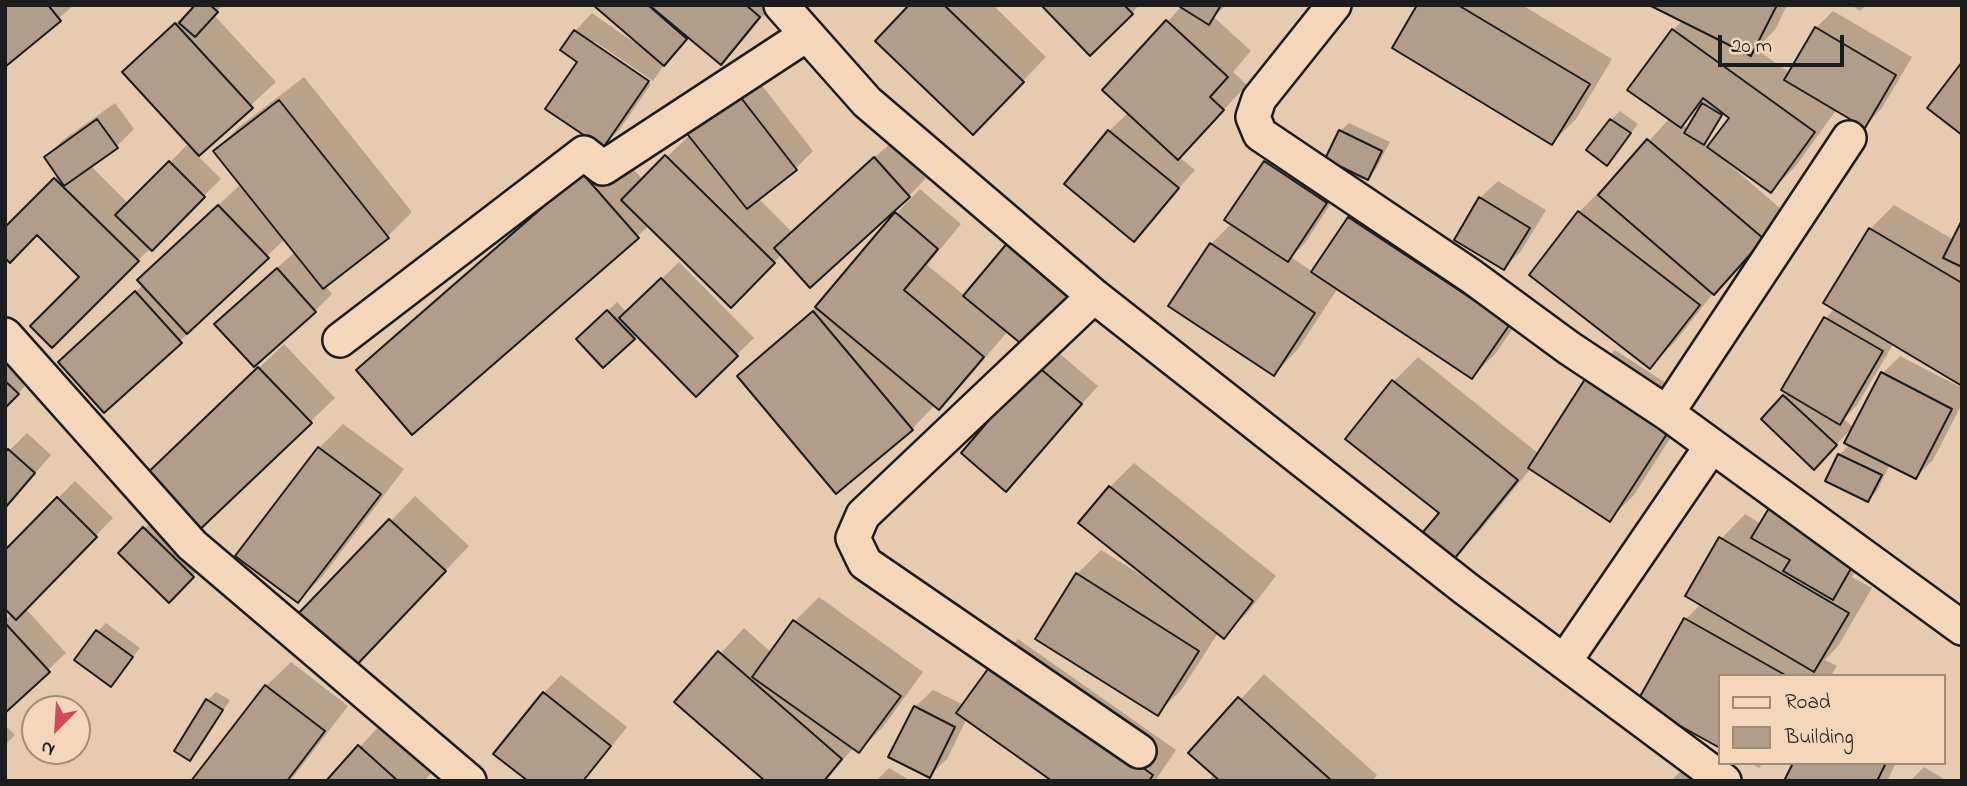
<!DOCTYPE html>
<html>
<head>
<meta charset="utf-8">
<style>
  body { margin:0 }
  #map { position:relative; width:1967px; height:786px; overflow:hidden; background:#e7cbb0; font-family:"Indie Flower",sans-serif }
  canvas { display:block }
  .frame { position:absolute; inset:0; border:7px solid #1c1c1c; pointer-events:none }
  .legend { position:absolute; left:1718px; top:674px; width:228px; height:91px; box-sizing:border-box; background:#f4d6ba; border:2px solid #9e8c7b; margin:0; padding:9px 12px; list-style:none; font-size:21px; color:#1c1c1c }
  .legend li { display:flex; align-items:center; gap:14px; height:35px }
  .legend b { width:35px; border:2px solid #9e8c7b }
  .north { position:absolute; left:21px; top:695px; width:70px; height:70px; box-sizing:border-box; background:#f4d6ba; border:2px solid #9e8c7b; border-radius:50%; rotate:204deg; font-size:19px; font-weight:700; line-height:28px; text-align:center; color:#1c1c1c }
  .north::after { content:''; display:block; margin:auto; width:24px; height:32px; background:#d1495b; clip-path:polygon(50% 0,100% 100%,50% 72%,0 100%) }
  .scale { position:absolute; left:1718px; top:35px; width:126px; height:32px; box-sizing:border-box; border:4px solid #1c1c1c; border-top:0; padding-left:9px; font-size:21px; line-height:24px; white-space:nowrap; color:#1c1c1c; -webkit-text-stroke:5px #f4d6ba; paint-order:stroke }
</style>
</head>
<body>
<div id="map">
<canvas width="1967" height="786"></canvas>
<div class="frame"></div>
<ul class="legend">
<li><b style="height:9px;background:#f4d6ba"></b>Road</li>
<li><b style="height:19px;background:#b19d89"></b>Building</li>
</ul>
<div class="north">N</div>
<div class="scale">20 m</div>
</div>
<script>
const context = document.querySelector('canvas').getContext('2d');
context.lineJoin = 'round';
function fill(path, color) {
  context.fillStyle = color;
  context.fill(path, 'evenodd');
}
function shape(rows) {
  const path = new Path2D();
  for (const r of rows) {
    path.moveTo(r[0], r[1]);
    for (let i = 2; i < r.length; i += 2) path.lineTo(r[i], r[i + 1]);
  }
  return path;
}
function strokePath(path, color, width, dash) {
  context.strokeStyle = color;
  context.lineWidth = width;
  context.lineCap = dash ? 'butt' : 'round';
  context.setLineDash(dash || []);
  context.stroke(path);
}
fill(shape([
  [5,5,74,5,5,65],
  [195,5,222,5,214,15,276,82,197,155,221,179,52,345,82,277,37,233,5,229,59,175,46,157,63,140,115,103,134,129,117,146,90,165,129,204,187,145,195,153,197,150,149,48],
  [595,5,772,5,745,38,721,62,690,37,666,62,653,81,594,41,594,45,651,84,620,129,603,146,580,61,575,31,592,13,635,43,637,41],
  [911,5,993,5,1046,57,997,108],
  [1043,5,1139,5,1132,13],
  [1180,5,1226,5,1214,17,1251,51,1233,72,1247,85,1179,157,1195,170,1134,239,1109,131,1129,112,1105,90,1182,6],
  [1419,5,1522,5,1612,59,1576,119,1552,143],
  [1653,5,1787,5,1775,30,1756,49,1790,73,1816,28,1833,11,1912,57,1882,108,1865,126,1837,109,1795,167,1771,191,1726,158,1724,160,1787,214,1738,269,1714,292,1674,343,1650,367,1579,212,1603,188,1605,189,1670,118,1673,30,1683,20],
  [1702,104,1688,129,1682,124],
  [1725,107,1731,117,1709,147,1704,143,1711,136,1708,136],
  [1852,5,1866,5,1860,11],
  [753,74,813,151,796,168,758,198,792,232,893,141,926,178,909,196,782,254,731,306,649,226,412,432,358,370,387,341,612,145,643,180],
  [304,77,412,212,388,236,325,285,332,294,315,311,234,306,295,252,285,239,196,323,198,324,180,341,77,344,144,284,164,256,241,184,215,151,239,127],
  [1620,111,1638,124,1607,163,1611,120],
  [1349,123,1390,142,1376,169,1368,178,1340,131],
  [1282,145,1343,185,1305,243,1291,257,1313,272,1350,218,1374,194,1533,299,1496,353,1472,377,1338,288,1298,349,1274,374,1211,244,1232,223,1265,162],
  [1498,181,1546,210,1521,251,1504,268,1480,198],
  [920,189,961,224,927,265,1008,331,963,384,939,408,935,405,912,429,739,376,763,352,820,304,896,214],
  [1894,205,1954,240,1962,224,1962,384,1894,343,1857,405,1844,419,1853,427,1831,450,1764,419,1789,392,1784,389,1826,318,1835,308,1870,229],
  [679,262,754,338,696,394,637,334,603,365,578,339,617,302,627,313],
  [284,344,335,398,193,534,166,457],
  [5,348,35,376,5,407],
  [1054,349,1098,386,1006,490,1037,367],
  [1615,350,1694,401,1634,495,1610,519,1531,468,1479,532,1455,556,1441,513,1347,438,1394,381,1418,357,1539,454,1591,374],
  [1900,356,1962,388,1962,404,1933,460,1916,477,1890,464,1877,491,1868,500,1839,455,1848,446,1859,452,1882,374],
  [343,424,404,469,322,577,298,601,319,448],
  [27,433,51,455,5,508,5,455],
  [1134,463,1276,576,1247,613,1223,637,1218,633,1182,689,1158,713,1077,574,1101,550,1146,578,1147,576,1110,487],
  [75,481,113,518,25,608,66,653,5,711,5,620,12,614,5,552],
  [1788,491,1873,540,1852,577,1872,588,1838,646,1825,660,1837,666,1831,676,1720,676,1720,746,1639,701,1686,619,1701,604,1721,539,1745,514,1761,524],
  [415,496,469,546,375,644,298,617],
  [162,511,210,558,168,600,120,553],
  [819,597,923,672,883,727,859,751,854,747,825,781,767,781,676,702,744,628,772,653,795,621],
  [106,623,140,648,111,685,98,631],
  [1018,639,1176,750,1155,781,1055,781,967,718,947,759,929,776,915,707,933,690,964,705,994,663],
  [291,662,348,706,290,781,193,781,266,686],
  [1264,674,1377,775,1372,781,1208,781,1215,774,1191,753],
  [561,675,627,727,584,781,531,781,496,753,544,693],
  [216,692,230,700,198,751,190,759,208,700],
  [383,722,435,769,424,781,328,781],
  [5,725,15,735,5,745],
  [1751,763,1763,763,1759,768],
  [1795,763,1896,763,1887,781,1786,781],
  [1924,767,1947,781,1910,781],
  [889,768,911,781,876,781],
  [1684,768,1705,781,1671,781]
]), '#0003');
const building = shape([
  [5,5,48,5,61,21,5,67,5,5],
  [195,5,210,5,218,12,195,37,179,23,195,5],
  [593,5,648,5,687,39,664,66,593,5],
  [649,5,746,5,760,17,721,65,649,5],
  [909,5,944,5,1024,82,973,135,875,41,909,5],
  [1041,5,1124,5,1133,14,1090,56,1041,5],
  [1177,5,1221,5,1209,25,1177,5],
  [1417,5,1458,5,1590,84,1552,145,1392,48,1417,5],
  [1649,5,1777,5,1751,56,1649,5],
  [1166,20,1228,77,1210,97,1224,110,1178,160,1102,90,1166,20],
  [175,23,253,108,199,156,122,72,175,23],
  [1815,27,1896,75,1865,128,1784,80,1815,27],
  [1672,29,1815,132,1771,193,1707,147,1729,118,1703,98,1681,128,1627,90,1672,29],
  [574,30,649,81,603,148,545,109,577,62,560,50,574,30],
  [1962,62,1962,135,1927,108,1962,62],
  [735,90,797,170,747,209,684,130,735,90],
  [279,100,389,238,323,289,213,151,279,100],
  [1702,103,1722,115,1704,145,1684,133,1702,103],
  [97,119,118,148,64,186,44,157,97,119],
  [1610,119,1631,133,1607,166,1586,150,1610,119],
  [1108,130,1179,188,1134,242,1064,184,1108,130],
  [1339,130,1382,151,1368,180,1325,159,1339,130],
  [1647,139,1764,239,1714,295,1598,195,1647,139],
  [665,155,775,263,731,308,621,200,665,155],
  [874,157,910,197,810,288,774,248,874,157],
  [169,161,205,197,152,251,115,215,169,161],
  [1264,161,1327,203,1288,262,1224,220,1264,161],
  [582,173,639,238,412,435,356,370,582,173],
  [54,178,139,261,52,348,30,326,79,277,37,235,10,263,5,258,5,227,54,178],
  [1479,197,1530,228,1504,270,1454,240,1479,197],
  [218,205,269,258,187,334,137,280,218,205],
  [1578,211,1700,305,1650,369,1529,275,1578,211],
  [895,212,938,249,904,290,984,357,939,410,815,307,895,212],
  [1348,217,1510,324,1472,379,1311,272,1348,217],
  [1962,220,1962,267,1943,258,1962,220],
  [1869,228,1962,283,1962,386,1823,303,1869,228],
  [1009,241,1076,297,1030,351,963,296,1009,241],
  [1210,243,1315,313,1274,376,1168,306,1210,243],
  [277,268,316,312,254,367,214,324,277,268],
  [661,278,738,356,696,397,619,318,661,278],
  [135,291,182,343,104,413,58,362,135,291],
  [607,310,635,339,603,368,576,339,607,310],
  [813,311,913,430,836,494,737,376,813,311],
  [1824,317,1883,351,1840,425,1781,390,1824,317],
  [1036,365,1082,404,1006,492,961,453,1036,365],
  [258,367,312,423,193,536,139,481,258,367],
  [1881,372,1952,409,1916,479,1844,443,1881,372],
  [1589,373,1672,426,1610,522,1528,468,1589,373],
  [1392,380,1518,480,1455,558,1423,532,1439,513,1345,439,1392,380],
  [5,381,19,394,5,408,5,381],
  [1783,395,1837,445,1814,470,1761,419,1783,395],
  [318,447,381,494,298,603,235,556,318,447],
  [8,449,35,473,5,508,5,452,8,449],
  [1838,454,1882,475,1868,502,1825,481,1838,454],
  [1109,486,1253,601,1224,639,1078,523,1109,486],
  [57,497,97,537,16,620,5,609,5,550,57,497],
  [1769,508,1857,558,1833,600,1783,571,1790,560,1751,538,1769,508],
  [389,519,446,571,351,671,295,617,389,519],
  [143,527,194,577,169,603,118,553,143,527],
  [1719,537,1849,613,1814,672,1685,596,1719,537],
  [1076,573,1199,651,1158,716,1035,639,1076,573],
  [1684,618,1787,676,1720,676,1720,748,1637,702,1684,618],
  [793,620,901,696,859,753,752,677,793,620],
  [5,623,50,672,5,713,5,623],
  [96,630,133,657,111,687,74,660,96,630],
  [718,651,842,759,824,781,765,781,674,702,718,651],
  [993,662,1153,775,1149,781,1052,781,956,713,993,662],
  [265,685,325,731,287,781,191,781,265,685],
  [543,692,611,746,583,781,528,781,493,754,543,692],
  [1238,697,1332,781,1220,781,1188,753,1238,697],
  [206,699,223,710,190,761,174,751,206,699],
  [914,706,955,727,930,778,888,757,914,706],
  [358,745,398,781,326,781,358,745],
  [1793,763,1886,763,1877,781,1784,781,1793,763]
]);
fill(building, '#b19d89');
strokePath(building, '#1c1c1c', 2);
const minor = shape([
  [781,5,867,102,1094,296,1465,588,1724,781],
  [1334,5,1259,99,1253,117,1260,134,1471,276,1569,348,1667,413,1962,628],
  [1094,296,863,515,853,538,865,563,1139,751],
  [5,335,192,545,469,781],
  [340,340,584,153,603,168,806,35],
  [1667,413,1849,138],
  [1564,662,1711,447]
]);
strokePath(minor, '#1c1c1c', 38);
strokePath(minor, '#f4d6ba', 33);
</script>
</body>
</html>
